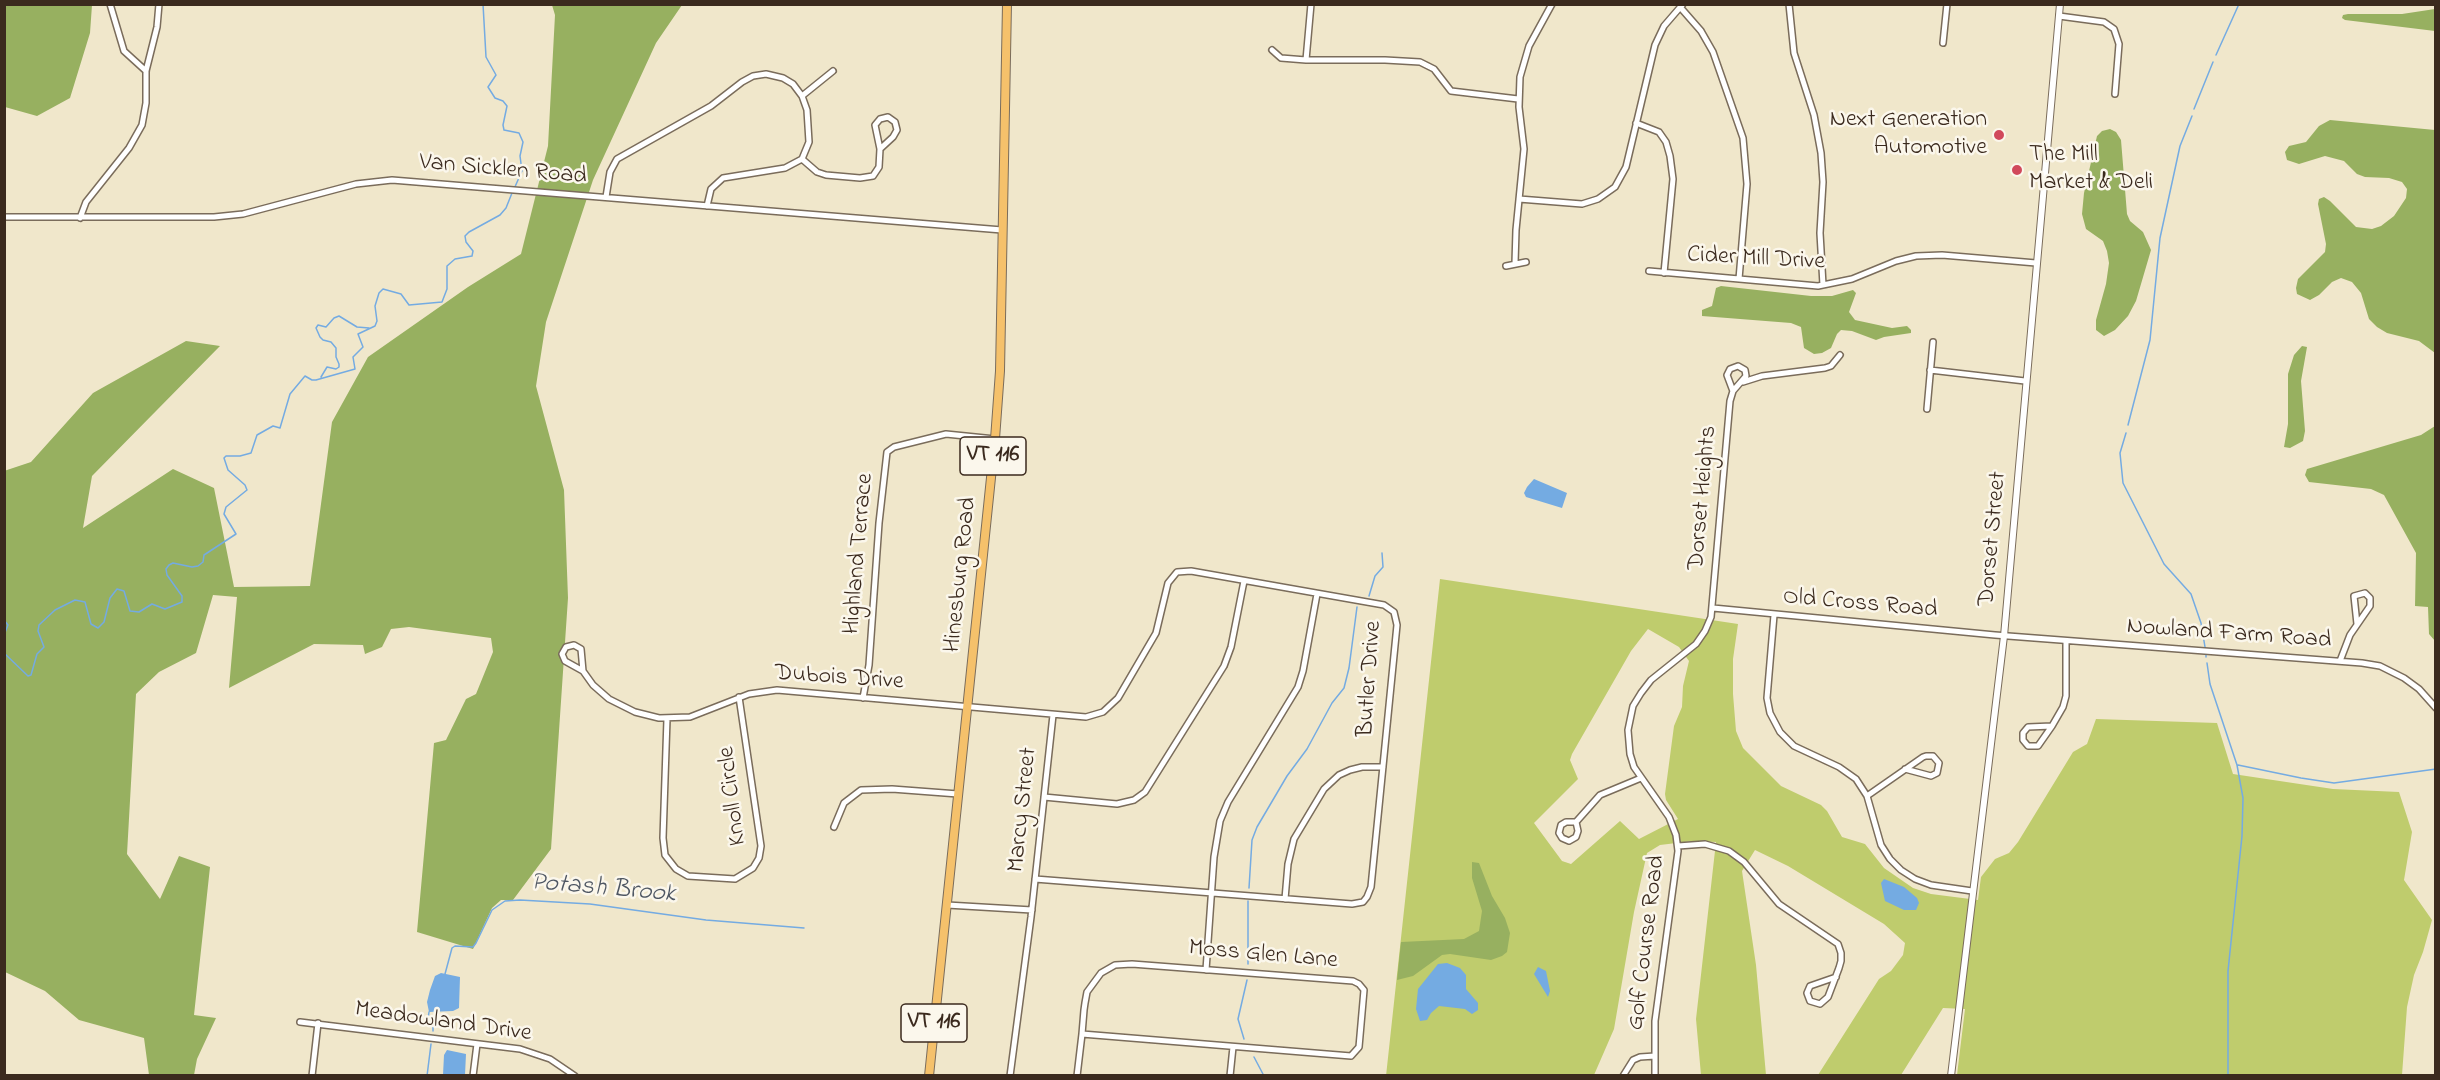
<!DOCTYPE html>
<html>
<head>
<meta charset="utf-8">
<style>
  body { margin:0 }
  #map { position:relative; width:2440px; height:1080px; overflow:hidden; background:#f0e7cb; font-family:"Indie Flower",sans-serif }
  canvas { display:block }
  .frame { position:absolute; inset:0; border:6px solid #3b2a1e; pointer-events:none }
</style>
</head>
<body>
<div id="map">
<canvas width="2440" height="1080"></canvas>
<div class="frame"></div>
</div>
<script>
const context = document.querySelector('canvas').getContext('2d');
context.lineJoin = 'round';
function fill(path, color) {
  context.fillStyle = color;
  context.fill(path, 'evenodd');
}
function shape(rows) {
  const path = new Path2D();
  for (const r of rows) {
    path.moveTo(r[0], r[1]);
    for (let i = 2; i < r.length; i += 2) path.lineTo(r[i], r[i + 1]);
  }
  return path;
}
function strokePath(path, color, width, dash) {
  context.strokeStyle = color;
  context.lineWidth = width;
  context.lineCap = dash ? 'butt' : 'round';
  context.setLineDash(dash || []);
  context.stroke(path);
}
function drawText(font, color, halo, rows, align = 'center') {
  context.font = font + ' "Indie Flower",sans-serif';
  context.lineWidth = 5;
  context.setLineDash([]);
  context.textBaseline = 'middle';
  context.strokeStyle = halo;
  context.fillStyle = color;
  for (const [text, x, y, turn = 0] of rows) {
    context.save();
    context.translate(x, y);
    context.rotate((+turn || 0) * Math.PI / 180);
    context.textAlign = isNaN(turn) ? turn : align;
    if (halo) context.strokeText(text, 0, 0);
    context.fillText(text, 0, 0);
    context.restore();
  }
}
fill(shape([
  [1440,579,1738,624,1733,659,1733,694,1736,731,1743,748,1781,786,1821,805,1827,811,1842,837,1865,844,1884,868,1913,888,1931,894,1978,900,1981,877,1995,859,2009,853,2018,842,2073,752,2087,744,2096,719,2217,723,2233,774,2333,789,2399,792,2412,832,2404,880,2432,920,2423,952,2414,975,2407,1007,2402,1075,1957,1075,1965,1009,1943,1008,1901,1075,1818,1075,1879,979,1891,971,1903,955,1905,943,1884,924,1788,866,1755,850,1742,871,1756,965,1766,1075,1701,1075,1696,1019,1716,842,1693,841,1660,845,1647,853,1634,912,1614,1029,1594,1075,1386,1076],
  [1648,629,1679,647,1689,661,1683,686,1682,707,1674,726,1665,794,1666,800,1678,819,1639,839,1620,821,1571,864,1562,861,1534,823,1578,779,1570,760,1572,754,1631,651]
]), '#bfcc6d');
fill(shape([
  [4,5,92,5,90,33,70,98,37,116,5,107],
  [552,5,682,5,656,43,593,180,546,322,536,386,564,490,568,598,551,849,513,900,501,900,492,908,473,949,417,932,434,743,446,740,466,699,476,694,493,652,491,638,409,627,391,629,382,647,365,654,363,645,314,644,229,688,237,597,213,595,196,653,159,672,136,694,127,854,160,899,179,856,210,867,194,1015,216,1018,197,1059,194,1075,149,1075,144,1038,79,1020,45,991,5,972,4,471,31,462,93,393,186,341,220,346,92,476,83,528,173,469,214,488,234,587,310,586,332,422,368,357,468,287,521,254,548,146,555,15],
  [2435,9,2435,31,2345,20,2342,18,2343,15,2348,14,2402,14],
  [2330,120,2435,130,2435,353,2419,341,2387,333,2377,327,2369,319,2361,293,2352,282,2341,278,2332,282,2319,295,2310,300,2297,294,2296,288,2298,279,2325,252,2326,244,2318,204,2319,199,2324,197,2330,201,2356,227,2372,229,2381,226,2394,216,2406,198,2407,189,2402,182,2389,178,2365,177,2357,174,2344,161,2325,156,2299,164,2287,160,2285,152,2289,146,2306,142,2319,126],
  [2110,129,2116,132,2121,140,2127,214,2130,221,2143,232,2151,250,2136,301,2128,316,2115,330,2104,336,2096,330,2096,320,2106,284,2109,263,2107,251,2103,241,2086,229,2082,214,2084,193,2097,136,2102,131],
  [1721,286,1811,296,1832,296,1853,290,1856,293,1849,312,1855,320,1892,328,1907,326,1911,330,1911,333,1884,337,1876,340,1852,331,1841,330,1837,334,1831,348,1822,353,1814,354,1804,348,1801,327,1791,323,1702,316,1702,310,1712,306,1716,288],
  [2302,346,2307,347,2301,381,2305,431,2303,441,2290,448,2284,447,2288,424,2288,374,2294,355],
  [2435,426,2435,641,2429,634,2428,607,2415,606,2416,553,2384,495,2371,489,2309,482,2305,475,2307,469,2421,435],
  [1472,862,1479,863,1492,896,1505,918,1510,933,1507,952,1502,956,1491,960,1450,954,1442,955,1413,976,1397,980,1401,942,1464,939,1479,931,1482,911,1472,878]
]), '#97b060');
fill(shape([
  [1534,479,1567,493,1562,508,1526,497,1524,493,1527,487],
  [1884,879,1904,887,1917,898,1919,903,1916,910,1904,910,1885,901,1881,883],
  [1447,963,1460,968,1466,975,1466,989,1478,1003,1478,1010,1472,1014,1465,1009,1439,1006,1431,1013,1427,1020,1420,1021,1416,1009,1418,989,1438,964],
  [1538,967,1546,971,1550,991,1548,997,1534,974],
  [441,973,460,977,459,1008,453,1011,429,1012,427,1002,430,990,435,976],
  [447,1050,466,1054,465,1075,443,1075,444,1055]
]), '#74abe2');
strokePath(shape([
  [483,4,486,57,496,75,488,87,495,98,503,101,507,106,503,125,504,130,519,133,523,142,520,156,522,171,514,189],
  [2216,55,2239,4],
  [2194,109,2213,62],
  [321,377,327,367,336,369,339,367,339,364,336,357,336,348,331,342,323,340,320,337,316,328,318,325,326,327,334,318,339,316,357,327,369,328],
  [2128,425,2150,340,2160,238,2180,146,2192,116],
  [2126,433,2120,453,2123,483,2164,564,2191,594,2201,623,2205,647],
  [1369,596,1375,576,1383,567,1382,553],
  [4,620,8,625,4,635],
  [4,653,28,676,31,675,37,654,44,647,38,631,39,625,55,610,75,600,85,602,91,624,98,628,104,622,110,598,117,589,124,591,130,611,139,612,152,604,165,609,182,602,182,596,167,575,166,569,169,565,173,563,192,567,198,566,203,562,204,555,236,534,224,514,226,507,247,490,245,485,228,470,224,458,226,456,240,456,251,453,257,435,273,426,280,428,290,394,305,376,312,380,316,380,355,369,353,357,363,347,358,334,375,326,377,321,375,306,379,293,383,289,401,294,409,305,442,302,447,289,447,266,455,259,472,256,473,251,466,242,465,236,469,232,500,215,506,208,512,193],
  [2206,655,2206,657],
  [2207,663,2210,684,2237,765,2243,798,2242,836,2228,971,2228,1076],
  [2238,765,2301,778,2334,783,2436,769],
  [1249,888,1252,840,1257,827,1287,776,1307,749,1332,703,1344,688,1349,668,1357,607],
  [1248,901,1248,964],
  [445,974,452,948,455,946,473,947,476,943,492,910,505,901,520,900,590,904,706,920,804,928],
  [429,1012,428,1019,433,1024,433,1031],
  [1244,1039,1238,1019,1247,980],
  [1254,1057,1264,1076],
  [427,1076,431,1044]
]), '#74abe2', 1.5);
const minor = shape([
  [110,4,124,51,146,71],
  [1789,4,1794,53,1814,115,1821,153,1823,182,1820,233,1823,285],
  [1680,7,1701,31,1713,52,1743,138,1747,184,1739,279],
  [2059,16,2104,22,2114,29,2119,44,2115,94],
  [1943,43,1947,4],
  [1272,50,1281,58,1306,60,1385,60,1420,62,1434,69,1451,91,1518,99],
  [1306,60,1311,4],
  [802,96,833,71],
  [1636,123,1659,132,1666,142,1670,156,1673,179,1664,273],
  [802,159,817,172,826,175,860,178,873,176,879,167,880,149,893,137,897,130,895,122,888,117,880,119,875,125,880,149],
  [606,197,610,172,617,159,711,106,742,82,753,76,766,74,783,78,793,84,802,96,807,110,809,142,802,159,785,168,723,178,711,189,707,206],
  [1519,199,1582,204,1598,199,1615,187,1626,167,1655,45,1664,26,1683,4],
  [4,217,214,217,243,214,356,184,392,180,1002,230],
  [80,218,86,202,129,148,142,125,146,103,146,71,157,27,159,4],
  [1515,263,1516,230,1524,149,1519,107,1520,77,1529,46,1552,4],
  [1506,266,1526,262],
  [1649,271,1818,286,1852,279,1896,261,1916,256,1942,255,2036,263],
  [1930,370,2025,381],
  [1743,382,1762,376,1825,368,1831,366,1840,355],
  [1927,409,1933,342],
  [1713,608,1995,635,2362,663,2380,666,2404,678,2419,689,2436,708],
  [1774,615,1767,698,1770,713,1780,732,1794,746,1839,767,1856,779,1867,796,1881,845,1890,859,1901,870,1915,879,1931,885,1972,891],
  [2340,661,2350,635,2370,606,2370,598,2365,593,2354,596,2357,624],
  [583,671,565,661,562,654,566,647,574,645,581,649,583,671,593,685,609,699,635,712,659,718,690,717,749,694,777,690,1086,717,1103,712,1118,698,1156,633,1168,583,1177,572,1191,571,1384,605,1394,612,1397,625,1371,887,1367,897,1363,902,1352,904,1035,879],
  [863,698,869,665,879,523,887,452,894,447,946,434,995,439],
  [667,719,663,838,665,855,676,869,688,876,735,879,753,868,759,858,761,846,739,697],
  [2052,726,2038,746,2028,746,2023,740,2023,733,2028,727,2052,726,2063,707,2066,696,2066,641],
  [1867,796,1923,757,1926,756,1933,756,1939,763,1937,773,1931,776,1905,769],
  [1044,797,1117,804,1134,800,1145,792,1224,666,1231,647,1244,581],
  [1576,822,1578,831,1576,837,1569,841,1562,838,1559,833,1561,825,1566,822,1576,822,1600,795,1641,778],
  [834,827,844,803,861,790,892,789,958,794],
  [1678,846,1705,844,1729,851,1744,862,1779,904,1838,944,1841,953,1841,961,1839,968,1828,997,1820,1004,1810,1001,1807,993,1810,986,1836,977],
  [1285,899,1288,864,1294,839,1324,789,1339,775,1350,770,1362,767,1383,767],
  [947,905,1032,910],
  [1206,970,1214,857,1220,821,1228,802,1298,687,1303,671,1317,594],
  [300,1022,520,1049,550,1059,575,1076],
  [312,1076,318,1023],
  [473,1076,477,1044],
  [1010,1076,1031,917,1053,715],
  [1077,1076,1082,1034,1084,1010,1085,1003,1087,992,1101,973,1115,965,1132,964,1353,981,1359,984,1364,990,1359,1047,1351,1056,1082,1034],
  [1230,1076,1233,1047],
  [1623,1076,1633,1060,1640,1057,1655,1056],
  [1655,1076,1655,1021,1678,851,1676,835,1669,817,1634,767,1630,754,1628,730,1633,706,1641,693,1651,680,1696,644,1705,631,1711,617,1730,401,1733,391,1746,376,1745,370,1738,366,1730,369,1727,375,1733,391]
]);
const tertiary = shape([
  [1951,1076,2004,636,2060,4]
]);
const primary = shape([
  [929,1076,995,439,1000,371,1007,4]
]);
strokePath(minor, '#7a6c5b', 8);
strokePath(tertiary, '#7a6c5b', 8);
strokePath(primary, '#7a6c5b', 10);
strokePath(minor, '#fff', 5);
strokePath(tertiary, '#fff', 6);
strokePath(primary, '#f5c16b', 8);
for (const [x, y, r, color] of [
  [1999,135,6,"#d1495b"],
  [2017,170,6,"#d1495b"]
]) {
  const dot = new Path2D();
  dot.arc(x, y, r, 0, 2 * Math.PI);
  context.fillStyle = color;
  context.fill(dot);
  strokePath(dot, '#fbf7ec', 2);
}
for (const [x, y, w] of [
  [993,456,66],
  [934,1023,66]
]) {
  const box = new Path2D();
  box.roundRect(x - w / 2, y - 19, w, 38, 4.5);
  context.fillStyle = '#fbf7ec';
  context.fill(box);
  strokePath(box, '#3b2a1e', 1.5);
}
drawText('bold 22px', '#3b2a1e', null, [
  ["VT 116",993,456],
  ["VT 116",934,1023]
]);
drawText('24px', '#3b2a1e', '#fbf7ec', [
  ["Next Generation",1987,121],
  ["Automotive",1987,149],
  ["The Mill",2029,156,"left"],
  ["Market & Deli",2029,184,"left"]
], 'right');
drawText('24px', '#3b2a1e', '#fbf7ec', [
  ["Van Sicklen Road",503,171,5],
  ["Cider Mill Drive",1756,260,3],
  ["Dorset Heights",1704,498,-85],
  ["Dorset Street",1994,539,-85],
  ["Highland Terrace",860,554,-85],
  ["Hinesburg Road",962,575,-84],
  ["Old Cross Road",1860,605,5],
  ["Nowland Farm Road",2229,635,4],
  ["Dubois Drive",839,679,4],
  ["Butler Drive",1371,679,-86],
  ["Knoll Circle",734,796,-97],
  ["Marcy Street",1024,810,-84],
  ["Golf Course Road",1648,943,-83],
  ["Moss Glen Lane",1263,956,5],
  ["Meadowland Drive",443,1023,8]
]);
drawText('italic 26px', '#4f5763', '#fbf7ec', [
  ["Potash Brook",603,890,5]
]);
</script>
</body>
</html>
